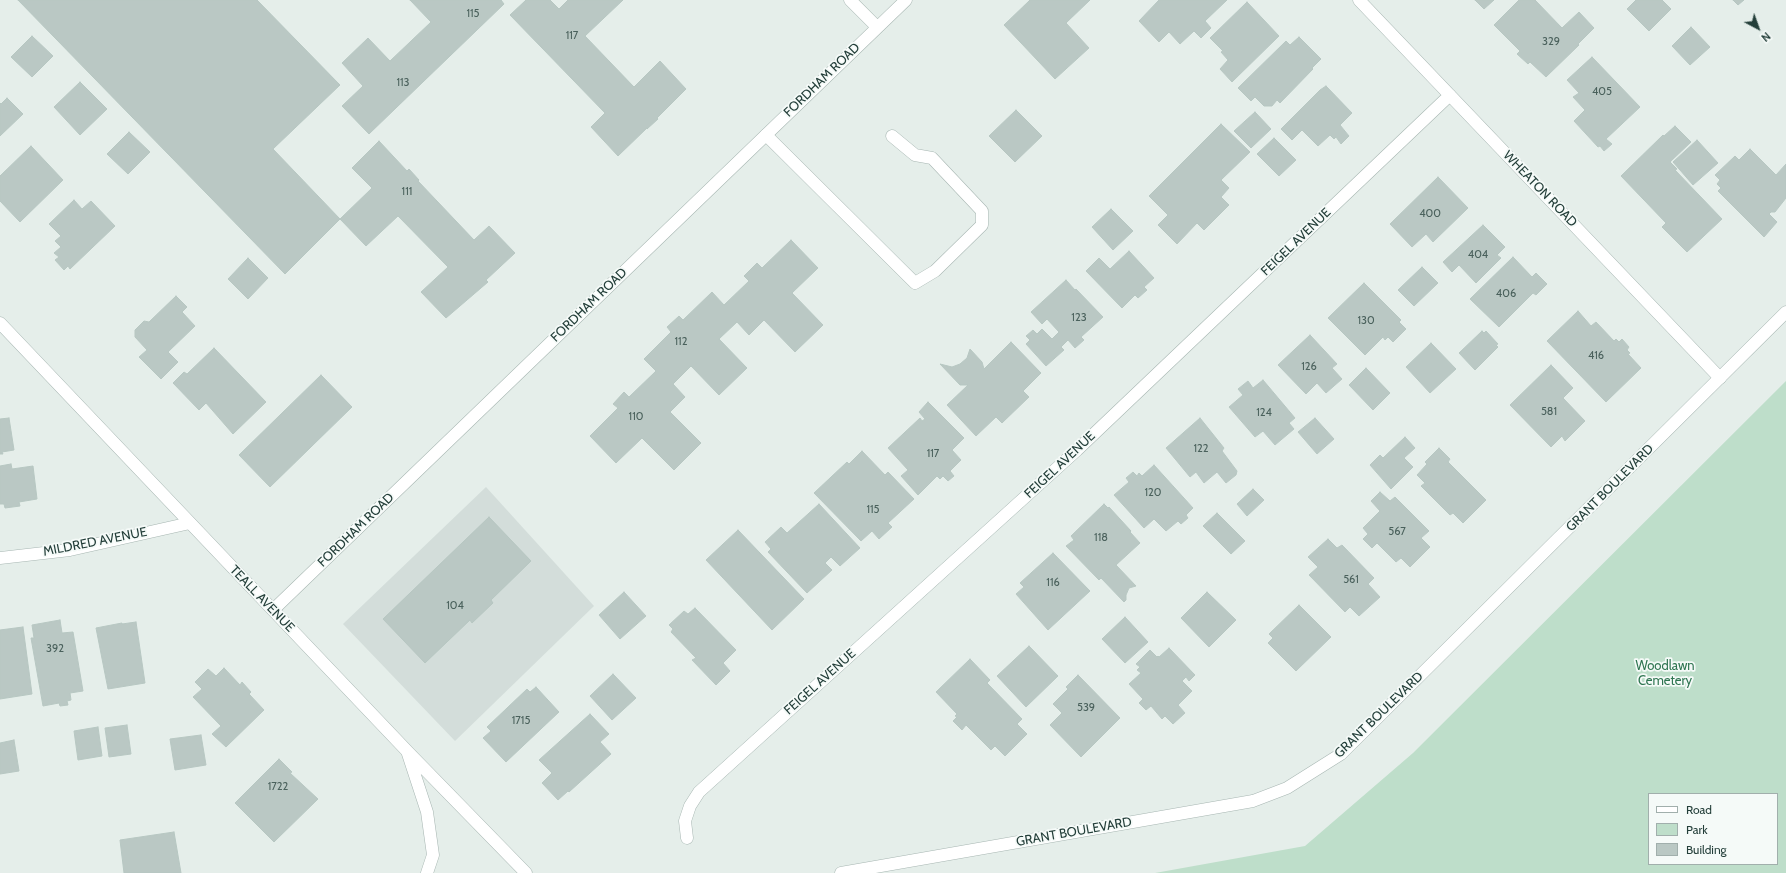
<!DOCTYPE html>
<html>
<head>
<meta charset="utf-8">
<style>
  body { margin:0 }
  #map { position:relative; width:1786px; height:873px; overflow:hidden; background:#e5eeea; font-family:Cabin,sans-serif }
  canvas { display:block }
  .legend { position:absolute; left:1648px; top:793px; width:130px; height:72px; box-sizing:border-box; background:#f5faf8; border:1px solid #a1afac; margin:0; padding:5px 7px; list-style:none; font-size:12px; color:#243f3a }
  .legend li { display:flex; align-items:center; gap:8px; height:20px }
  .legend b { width:20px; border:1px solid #a1afac }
  .north { position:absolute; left:1738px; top:8px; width:40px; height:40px; -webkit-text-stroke:3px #f5faf8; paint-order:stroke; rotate:139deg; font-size:11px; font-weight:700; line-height:16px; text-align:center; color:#243f3a }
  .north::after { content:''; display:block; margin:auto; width:14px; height:18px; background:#243f3a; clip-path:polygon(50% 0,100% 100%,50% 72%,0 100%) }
</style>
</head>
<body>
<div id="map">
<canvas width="1786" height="873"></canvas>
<ul class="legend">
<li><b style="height:5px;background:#fff"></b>Road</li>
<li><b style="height:11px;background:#bedeca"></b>Park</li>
<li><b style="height:11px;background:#bac8c4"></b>Building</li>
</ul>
<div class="north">N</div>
</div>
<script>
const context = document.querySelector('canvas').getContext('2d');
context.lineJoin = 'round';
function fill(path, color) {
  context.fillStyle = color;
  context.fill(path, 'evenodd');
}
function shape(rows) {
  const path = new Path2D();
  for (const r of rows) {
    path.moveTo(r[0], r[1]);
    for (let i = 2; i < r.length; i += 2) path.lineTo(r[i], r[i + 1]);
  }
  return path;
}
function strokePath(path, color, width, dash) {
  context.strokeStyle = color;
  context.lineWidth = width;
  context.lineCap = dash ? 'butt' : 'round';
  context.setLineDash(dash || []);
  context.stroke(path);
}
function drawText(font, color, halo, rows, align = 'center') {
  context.font = font + ' Cabin,sans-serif';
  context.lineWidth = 3.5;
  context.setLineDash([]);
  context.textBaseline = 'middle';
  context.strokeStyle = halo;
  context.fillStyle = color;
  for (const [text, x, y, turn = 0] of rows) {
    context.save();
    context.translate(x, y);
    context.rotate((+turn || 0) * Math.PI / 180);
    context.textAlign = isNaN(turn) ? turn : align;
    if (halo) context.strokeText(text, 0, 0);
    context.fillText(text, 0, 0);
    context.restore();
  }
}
fill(shape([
  [486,487,594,606,455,741,343,624]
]), '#d3ddda');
fill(shape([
  [1786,381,1786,873,1155,873,1305,846,1413,753],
  [1649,794,1777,794,1777,864,1649,864]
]), '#bedeca');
const building = shape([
  [18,0,257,0,340,85,273,149,340,219,285,274,18,0],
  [410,0,501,0,504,4,369,134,342,106,363,86,342,63,368,38,390,61,431,22,410,0],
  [526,0,550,0,559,9,568,0,623,0,585,36,634,87,660,61,686,89,657,118,658,119,647,129,647,128,618,156,591,127,605,113,510,15,526,0],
  [1030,0,1090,0,1066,23,1089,48,1055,79,1004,25,1030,0],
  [1159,0,1227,0,1205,21,1211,28,1201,38,1194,31,1180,44,1169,32,1159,42,1139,21,1159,0],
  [1475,0,1494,0,1484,9,1475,0],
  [1519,0,1535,0,1562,28,1579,12,1594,28,1578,44,1579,45,1546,77,1530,62,1528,64,1517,54,1520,51,1494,25,1519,0],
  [1636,0,1662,0,1671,9,1649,31,1627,9,1636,0],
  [1733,0,1744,0,1738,5,1733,0],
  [1247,2,1279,36,1232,82,1220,69,1228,60,1221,52,1223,51,1210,38,1247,2],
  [1691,27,1710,47,1690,65,1672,46,1691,27],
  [32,36,53,56,32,77,11,57,32,36],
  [1299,37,1321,59,1312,68,1313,69,1280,103,1277,100,1272,106,1264,106,1255,97,1251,101,1238,88,1286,41,1290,45,1299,37],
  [1592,57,1640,107,1606,139,1612,144,1604,151,1600,146,1598,147,1574,121,1585,110,1573,97,1579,93,1567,80,1592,57],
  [80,82,107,109,80,135,54,107,80,82],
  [1326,86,1352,113,1340,125,1349,136,1341,144,1336,137,1334,139,1330,135,1318,146,1302,130,1292,140,1281,129,1320,90,1326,86],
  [7,98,23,114,0,136,0,103,1,104,7,98],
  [1016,110,1042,136,1015,162,989,136,1016,110],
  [1255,112,1271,129,1251,148,1234,131,1255,112],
  [1221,124,1250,152,1221,180,1229,188,1221,197,1229,205,1204,230,1197,223,1177,244,1158,225,1168,215,1149,196,1221,124],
  [1675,126,1691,142,1670,162,1677,169,1675,170,1722,219,1687,252,1662,227,1666,223,1621,176,1663,135,1664,136,1675,126],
  [129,132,150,152,128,174,107,154,129,132],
  [1274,138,1296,160,1279,176,1257,154,1274,138],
  [1697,140,1718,163,1693,185,1673,162,1697,140],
  [379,141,407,171,409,169,419,180,418,181,474,240,489,226,515,253,486,280,488,282,446,318,421,292,448,267,398,216,366,246,340,219,372,188,352,168,379,141],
  [31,146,63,180,20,222,0,201,0,176,31,146],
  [1750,149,1776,175,1786,164,1786,198,1775,212,1771,212,1769,214,1777,222,1764,237,1718,191,1721,188,1717,184,1720,180,1715,175,1735,156,1739,160,1750,149],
  [1438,177,1468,208,1433,242,1426,234,1412,247,1390,224,1438,177],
  [74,200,82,209,91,201,115,226,70,269,68,266,64,270,55,260,59,257,54,253,61,247,55,241,61,236,49,224,74,200],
  [1111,209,1133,231,1113,250,1092,227,1111,209],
  [1483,225,1505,247,1497,255,1501,258,1476,283,1459,265,1452,272,1443,262,1483,225],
  [791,240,818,268,792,293,823,325,795,352,764,320,749,335,737,322,719,339,747,368,719,395,691,366,673,384,685,397,670,412,701,443,674,470,642,438,616,463,590,436,618,408,613,404,624,392,629,397,656,371,644,359,671,332,667,327,679,316,683,320,712,292,724,305,749,281,744,276,757,263,762,268,791,240],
  [1129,251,1154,278,1144,287,1147,290,1138,298,1135,295,1122,308,1086,271,1099,258,1110,269,1129,251],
  [1513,257,1532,277,1536,273,1547,284,1536,295,1533,293,1499,327,1470,299,1513,257],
  [248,258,268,278,248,299,228,279,248,258],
  [1422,267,1438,283,1414,306,1398,290,1422,267],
  [1066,280,1075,290,1076,289,1103,317,1081,337,1084,340,1075,348,1068,340,1061,347,1064,350,1046,366,1026,344,1030,340,1026,336,1033,330,1037,334,1042,329,1052,339,1059,332,1047,319,1042,324,1031,312,1066,280],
  [1364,283,1401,320,1399,322,1406,329,1393,342,1388,337,1385,340,1383,337,1365,355,1328,318,1364,283],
  [176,296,187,307,182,312,195,326,168,352,178,362,161,379,139,357,147,350,135,337,135,330,144,321,149,322,176,296],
  [1578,311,1591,326,1596,322,1614,341,1616,339,1619,342,1622,339,1629,347,1627,350,1630,353,1628,354,1641,368,1606,402,1547,341,1578,311],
  [1482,331,1484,333,1486,331,1498,344,1496,345,1498,347,1475,370,1459,353,1482,331],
  [1310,335,1337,364,1332,368,1342,379,1326,393,1317,383,1306,394,1278,365,1310,335],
  [1011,342,1041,373,1023,391,1029,397,1002,423,996,417,976,436,947,405,968,385,960,385,940,364,952,367,960,364,967,358,970,349,982,362,984,369,1011,342],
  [1431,343,1456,369,1430,393,1406,367,1431,343],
  [214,348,266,402,233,434,206,403,199,410,173,383,184,372,187,374,214,348],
  [1551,365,1573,388,1563,398,1585,421,1565,441,1562,436,1551,447,1510,405,1551,365],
  [1366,368,1390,393,1373,410,1349,385,1366,368],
  [321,375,352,407,270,487,239,455,321,375],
  [1263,380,1295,418,1289,423,1294,429,1275,445,1263,431,1255,437,1229,407,1243,395,1238,389,1248,381,1253,388,1263,380],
  [928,402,964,438,952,450,961,460,950,471,954,476,948,481,943,476,940,479,937,476,918,495,901,476,908,470,888,448,920,418,922,421,925,419,919,412,928,402],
  [9,418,14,450,2,452,3,454,0,454,0,419,9,418],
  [1200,418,1224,448,1222,451,1237,471,1236,475,1226,483,1217,472,1204,483,1196,472,1190,477,1166,448,1200,418],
  [1315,418,1334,439,1317,454,1298,432,1315,418],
  [1405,437,1415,448,1404,458,1413,467,1391,489,1370,465,1380,455,1383,458,1405,437],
  [1439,448,1450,459,1448,462,1486,500,1463,523,1453,513,1450,515,1421,486,1425,483,1417,475,1427,464,1425,462,1439,448],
  [862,451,885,475,888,472,914,499,888,523,892,527,879,539,872,531,861,541,814,493,847,462,849,464,862,451],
  [11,464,12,469,33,466,37,499,19,502,20,506,5,508,4,504,0,504,0,466,11,464],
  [1154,465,1193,508,1186,515,1188,518,1181,524,1178,521,1166,531,1154,519,1144,528,1114,495,1129,482,1126,478,1133,472,1137,476,1139,473,1142,476,1154,465],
  [1253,489,1264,500,1247,516,1237,504,1253,489],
  [1380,492,1390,501,1395,497,1429,531,1421,538,1430,547,1410,567,1401,558,1396,562,1377,543,1372,548,1363,539,1368,534,1363,528,1380,511,1371,501,1380,492],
  [819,504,860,548,840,566,831,557,825,563,832,570,807,593,768,552,771,549,765,542,781,527,787,533,819,504],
  [1104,504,1108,508,1109,507,1131,531,1130,532,1140,543,1116,565,1136,586,1129,588,1126,595,1126,600,1124,602,1101,578,1099,580,1066,546,1074,540,1071,536,1104,504],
  [1217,513,1245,541,1231,554,1203,526,1217,513],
  [489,517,531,561,491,600,493,603,472,623,470,620,425,663,383,619,489,517],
  [738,530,804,599,772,630,706,560,738,530],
  [1328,539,1337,548,1342,545,1374,578,1368,584,1380,597,1359,616,1350,607,1345,612,1309,575,1318,567,1308,557,1328,539],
  [1053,553,1090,591,1048,630,1016,594,1024,587,1020,583,1053,553],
  [624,592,646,616,620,639,599,615,624,592],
  [1207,592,1236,620,1209,647,1181,618,1207,592],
  [1299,605,1331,637,1296,671,1268,643,1273,638,1269,634,1299,605],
  [695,608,736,650,723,663,730,671,716,685,692,660,696,658,671,632,673,629,669,625,684,611,688,614,695,608],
  [1125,617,1148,642,1125,663,1102,639,1125,617],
  [60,620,62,633,73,632,83,691,70,693,71,700,67,701,68,705,60,706,59,703,43,706,31,638,34,638,32,625,60,620],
  [136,622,145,683,108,689,96,628,122,623,122,624,136,622],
  [23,627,32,694,0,699,0,630,23,627],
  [1029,646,1058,676,1026,707,997,676,1029,646],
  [1169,648,1195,675,1189,681,1186,677,1182,681,1192,691,1178,705,1185,713,1173,724,1165,716,1162,719,1151,706,1146,710,1139,703,1143,699,1129,684,1141,673,1137,670,1140,667,1136,664,1150,650,1157,657,1158,656,1159,657,1169,648],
  [970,659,990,680,987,683,1022,719,1017,724,1027,734,1005,756,995,746,991,750,966,725,962,730,953,721,957,717,955,716,957,714,936,692,970,659],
  [224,668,240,685,242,682,251,692,249,694,264,710,226,747,212,734,221,726,193,697,202,689,195,682,208,669,216,676,224,668],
  [613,674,636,698,612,720,590,696,613,674],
  [1078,675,1120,718,1081,757,1050,725,1062,713,1053,704,1068,689,1066,687,1078,675],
  [536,687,559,712,506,762,483,738,491,731,487,727,527,689,530,692,536,687],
  [590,714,609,734,600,742,611,754,569,792,568,791,558,800,542,783,552,773,539,760,590,714],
  [127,725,131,754,109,757,105,728,127,725],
  [98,727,102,756,78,760,74,731,98,727],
  [201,735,206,765,175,770,170,739,201,735],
  [14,740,19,771,0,774,0,743,14,740],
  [279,759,292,772,290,773,318,799,274,842,235,803,279,759],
  [174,832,181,873,124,873,120,840,174,832]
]);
fill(building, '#bac8c4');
strokePath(building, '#b7c7c2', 1);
const service = shape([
  [766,135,915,283,935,271,982,225,982,211,932,158,915,155,892,136]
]);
const minor = shape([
  [850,0,877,27],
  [1359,0,1720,378],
  [0,558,70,550,190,523],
  [273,610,906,0],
  [687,838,685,821,690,806,699,792,1077,450,1450,95]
]);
const tertiary = shape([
  [0,323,407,751,526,873],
  [408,754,427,812,433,855,427,873],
  [841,873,1253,801,1287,788,1341,754,1786,312]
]);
strokePath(service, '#a7b6b2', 13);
strokePath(minor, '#a7b6b2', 13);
strokePath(tertiary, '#a7b6b2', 13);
strokePath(service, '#fff', 12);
strokePath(minor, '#fff', 12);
strokePath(tertiary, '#fff', 12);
drawText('11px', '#4a615c', null, [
  ["115",473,14],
  ["117",572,36],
  ["329",1551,42],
  ["113",403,83],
  ["405",1602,92],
  ["111",407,192],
  ["400",1430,214],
  ["404",1478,255],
  ["406",1506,294],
  ["123",1079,318],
  ["130",1366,321],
  ["112",681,342],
  ["416",1596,356],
  ["126",1309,367],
  ["581",1549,412],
  ["124",1264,413],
  ["110",636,417],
  ["122",1201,449],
  ["117",933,454],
  ["120",1153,493],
  ["115",873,510],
  ["567",1397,532],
  ["118",1101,538],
  ["561",1351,580],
  ["116",1053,583],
  ["104",455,606],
  ["392",55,649],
  ["539",1086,708],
  ["1715",521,721],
  ["1722",278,787]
]);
drawText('13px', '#243f3a', '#f5faf8', [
  ["FORDHAM ROAD",822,80,-44],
  ["WHEATON ROAD",1540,189,46],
  ["FEIGEL AVENUE",1296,242,-44],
  ["FORDHAM ROAD",589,305,-44],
  ["FEIGEL AVENUE",1060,465,-43],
  ["GRANT BOULEVARD",1610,488,-45],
  ["FORDHAM ROAD",356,530,-44],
  ["MILDRED AVENUE",95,542,-11],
  ["TEALL AVENUE",262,599,46],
  ["FEIGEL AVENUE",820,682,-42],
  ["GRANT BOULEVARD",1379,715,-44],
  ["GRANT BOULEVARD",1074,832,-10]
]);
drawText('13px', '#2f7551', '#f5faf8', [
  ["Woodlawn",1665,666],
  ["Cemetery",1665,681]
]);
</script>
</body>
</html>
